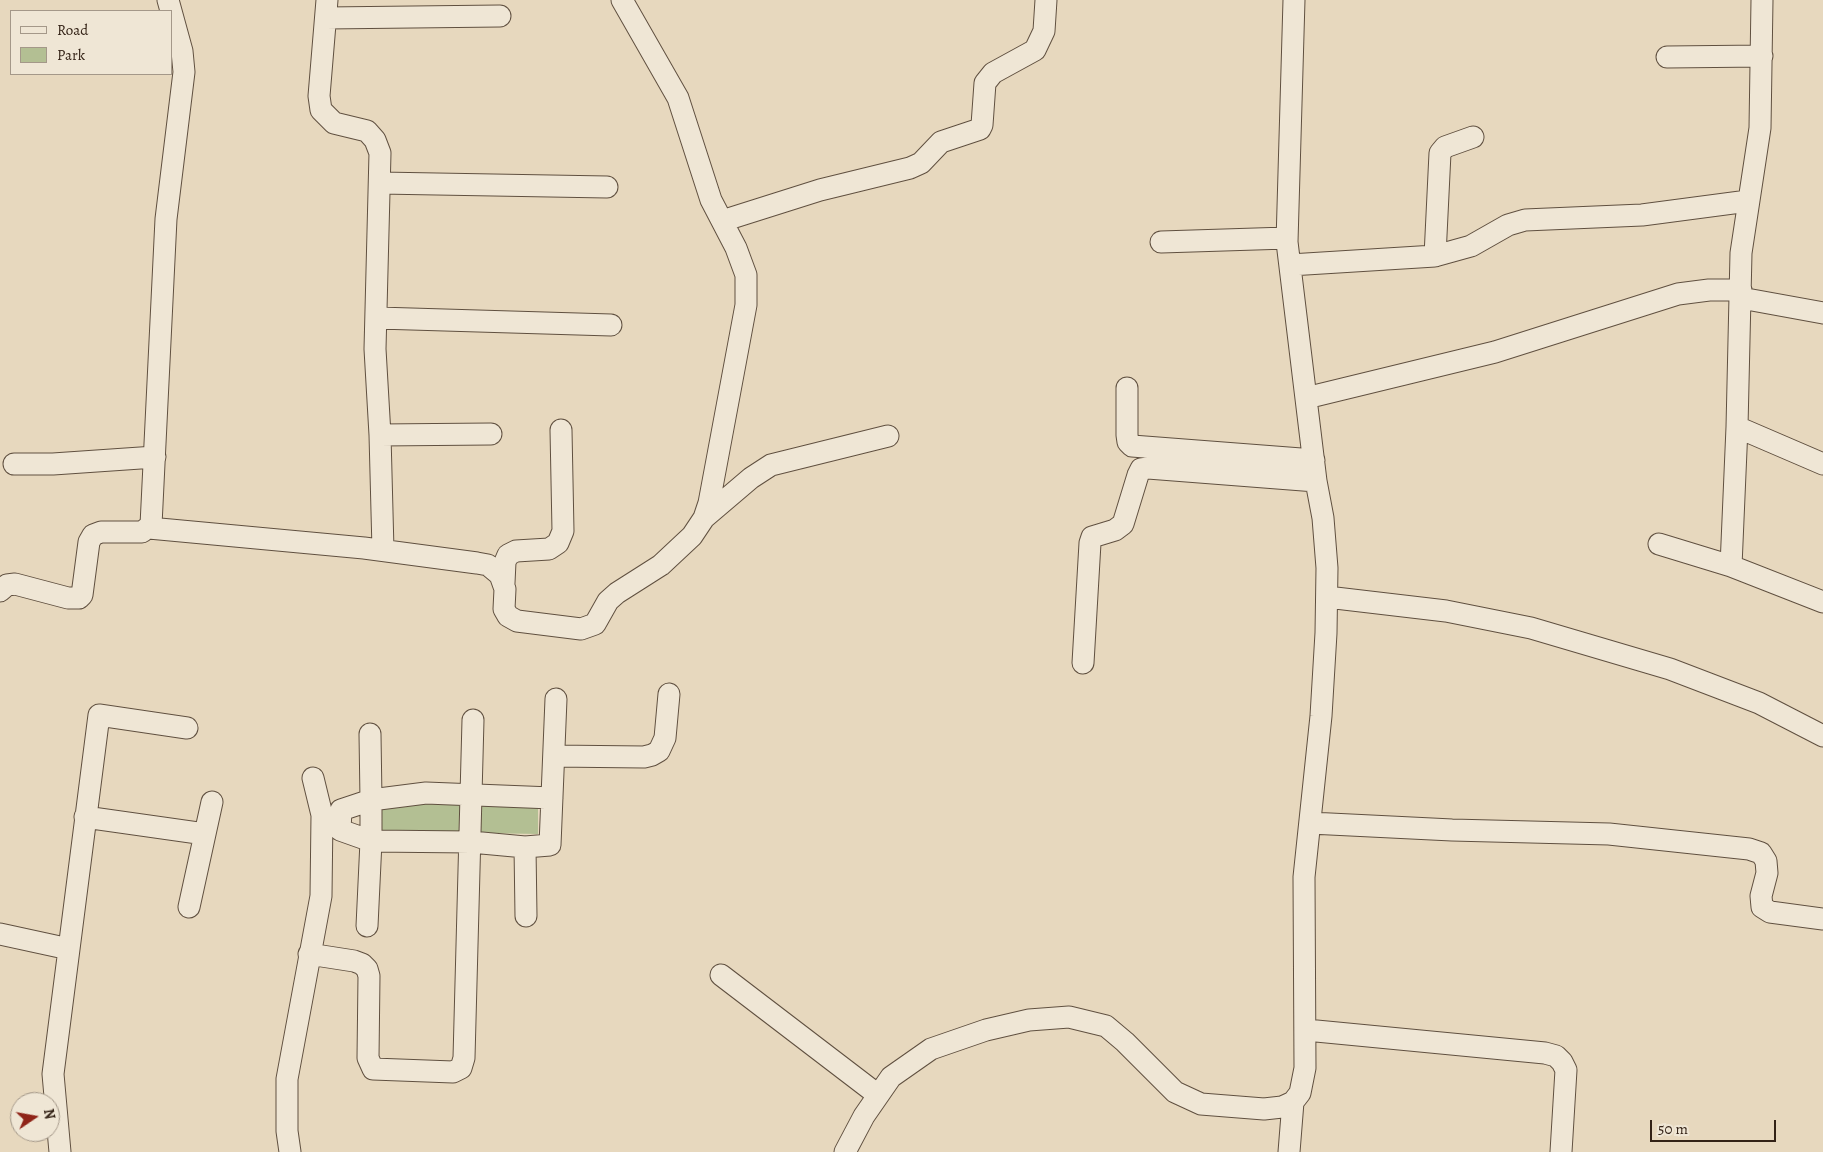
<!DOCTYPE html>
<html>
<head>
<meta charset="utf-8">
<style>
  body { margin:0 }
  #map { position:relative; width:1823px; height:1152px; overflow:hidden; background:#e7d8be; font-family:Alegreya,serif }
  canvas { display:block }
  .legend { position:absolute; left:10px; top:10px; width:162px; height:65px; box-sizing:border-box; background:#efe6d5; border:1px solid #a49889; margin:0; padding:6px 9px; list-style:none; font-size:15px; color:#332216 }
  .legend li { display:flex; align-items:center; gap:10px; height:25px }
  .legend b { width:25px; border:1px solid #a49889 }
  .north { position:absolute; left:10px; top:1092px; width:50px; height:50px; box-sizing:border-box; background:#efe6d5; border:1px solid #a49889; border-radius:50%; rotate:78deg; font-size:14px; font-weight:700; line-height:20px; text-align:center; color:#332216 }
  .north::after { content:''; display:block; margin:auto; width:18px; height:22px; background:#8f2418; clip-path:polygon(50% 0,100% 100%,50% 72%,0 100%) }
  .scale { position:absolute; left:1650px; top:1120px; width:126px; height:22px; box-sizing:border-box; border:2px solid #332216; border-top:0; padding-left:6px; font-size:15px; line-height:18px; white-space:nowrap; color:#332216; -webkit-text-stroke:4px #efe6d5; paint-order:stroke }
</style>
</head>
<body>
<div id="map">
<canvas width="1823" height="1152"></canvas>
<ul class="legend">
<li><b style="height:6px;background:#efe6d5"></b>Road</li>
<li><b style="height:14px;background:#b3bf93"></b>Park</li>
</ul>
<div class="north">N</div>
<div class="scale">50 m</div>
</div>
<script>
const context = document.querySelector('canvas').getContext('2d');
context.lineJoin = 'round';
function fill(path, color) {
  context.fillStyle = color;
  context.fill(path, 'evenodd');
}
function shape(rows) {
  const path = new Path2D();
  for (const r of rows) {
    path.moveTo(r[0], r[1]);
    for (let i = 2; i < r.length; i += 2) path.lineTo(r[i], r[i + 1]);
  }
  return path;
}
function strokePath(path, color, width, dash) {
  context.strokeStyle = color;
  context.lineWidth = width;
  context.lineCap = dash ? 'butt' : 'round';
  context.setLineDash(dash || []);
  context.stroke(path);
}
fill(shape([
  [419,802,463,802,460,836,381,835,380,809],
  [480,806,538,806,538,834,479,833]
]), '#b3bf93');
const minor = shape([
  [327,0,319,96,321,110,334,123,367,131,375,140,380,153,375,349,380,435,383,550],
  [1762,0,1760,128,1741,253,1737,427,1823,464],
  [326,18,500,16],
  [1667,57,1762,56],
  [380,183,607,187],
  [722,221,820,190,910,168,921,163,941,142,980,129,982,125,985,83,993,73,1035,50,1044,31,1046,0],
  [1161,242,1287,238],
  [1435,256,1440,153,1445,147,1473,137],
  [1290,265,1435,256,1471,246,1508,225,1525,220,1642,215,1748,201],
  [1741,298,1823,313],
  [378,318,611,325],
  [1127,388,1127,435,1128,442,1132,446,1314,460],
  [1306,398,1495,352,1678,294,1709,290,1741,290],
  [380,435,491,434],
  [14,464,53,464,155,457],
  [704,518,751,478,771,465,888,436],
  [149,528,364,548,477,563,488,565,500,575,505,589,504,609,508,616,517,621,581,629,595,624,608,601,617,593,661,565,692,536,704,518,709,503,746,305,746,275,736,248,711,200,678,98,622,0],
  [1659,544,1731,566,1823,602],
  [1731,566,1737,427],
  [504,583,505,562,508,555,516,551,549,549,558,543,563,531,561,430],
  [0,591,7,585,15,584,68,598,79,598,82,595,89,542,93,535,101,532,142,532,151,525,166,219,184,72,182,51,168,0],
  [1327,597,1446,611,1531,628,1670,669,1759,703,1823,736],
  [1083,663,1090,543,1092,537,1115,530,1123,524,1138,475,1141,469,1148,468,1316,481],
  [370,734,371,800,371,841,340,830,341,810,371,800,426,793,552,798],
  [554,756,644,757,652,755,659,751,665,738,669,694],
  [85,817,205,834],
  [1310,823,1452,830,1609,834,1749,849,1761,853,1766,861,1767,873,1761,896,1762,907,1770,912,1823,919],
  [525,847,526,916],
  [189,907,212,802],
  [367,926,371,841,471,842,525,847,550,845,556,699],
  [0,934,69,949],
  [309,954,354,961,362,964,367,969,369,976,368,1058,373,1069,453,1072,461,1068,464,1058,473,720],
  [721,975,878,1095],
  [1306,1030,1545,1053,1556,1056,1562,1062,1566,1070,1561,1152],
  [60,1152,53,1074,99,715,187,728],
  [290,1152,287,1131,287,1079,321,896,322,815,313,778],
  [845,1152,864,1116,891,1077,931,1049,986,1030,1029,1020,1069,1017,1106,1026,1125,1042,1175,1092,1201,1104,1264,1109,1282,1107,1293,1102,1300,1093,1305,1068,1304,877,1321,716,1326,633,1327,568,1323,518,1316,481,1287,242,1294,0],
  [1289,1152,1293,1102]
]);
strokePath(minor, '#605040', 23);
strokePath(minor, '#efe6d5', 21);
</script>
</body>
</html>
